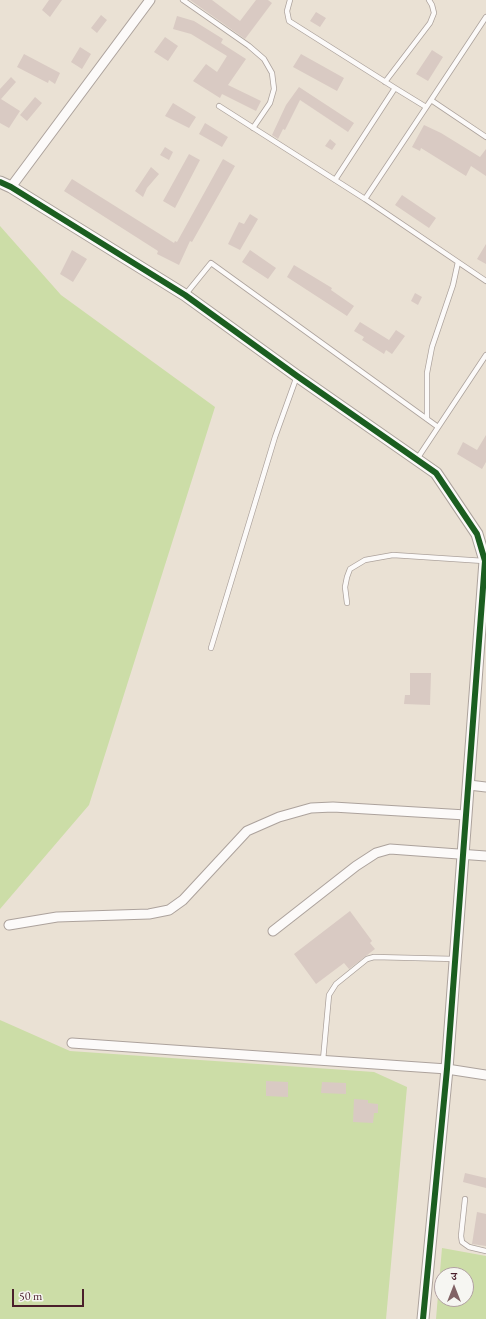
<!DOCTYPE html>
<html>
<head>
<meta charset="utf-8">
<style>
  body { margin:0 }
  #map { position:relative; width:486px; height:1319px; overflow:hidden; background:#eae1d4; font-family:"EB Garamond","Noto Serif Devanagari",serif }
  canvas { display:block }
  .north { position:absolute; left:434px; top:1267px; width:40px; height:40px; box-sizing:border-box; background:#f6f6f2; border:1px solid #b1a0a2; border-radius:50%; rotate:0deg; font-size:11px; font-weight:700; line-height:16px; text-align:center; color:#4a1f2b }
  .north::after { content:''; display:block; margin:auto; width:14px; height:18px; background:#826366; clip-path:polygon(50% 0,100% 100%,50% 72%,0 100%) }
  .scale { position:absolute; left:12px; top:1289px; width:72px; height:18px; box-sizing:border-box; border:2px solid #4a1f2b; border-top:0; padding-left:5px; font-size:12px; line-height:14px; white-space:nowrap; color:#4a1f2b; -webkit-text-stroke:3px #f6f6f2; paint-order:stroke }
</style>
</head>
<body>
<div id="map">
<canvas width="486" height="1319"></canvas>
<div class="north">उ</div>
<div class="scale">50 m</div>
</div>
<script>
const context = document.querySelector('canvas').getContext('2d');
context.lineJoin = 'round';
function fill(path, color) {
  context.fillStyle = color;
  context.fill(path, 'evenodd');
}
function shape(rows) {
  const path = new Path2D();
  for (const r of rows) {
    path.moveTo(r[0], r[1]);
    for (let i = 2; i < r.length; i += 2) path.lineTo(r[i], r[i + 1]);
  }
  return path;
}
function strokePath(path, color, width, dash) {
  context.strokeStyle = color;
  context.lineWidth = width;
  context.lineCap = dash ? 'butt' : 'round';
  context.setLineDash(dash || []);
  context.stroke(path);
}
fill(shape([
  [0,226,61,295,215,407,89,805,0,909],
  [0,1020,70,1051,374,1072,407,1087,386,1319,0,1319],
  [442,1248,486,1256,486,1319,436,1319],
  [442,1275,466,1275,466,1299,442,1299]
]), '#ccdda7');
fill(shape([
  [49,0,62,0,50,17,42,10],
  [190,0,212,0,240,21,256,0,268,0,272,3,245,39],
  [316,12,326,18,320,27,310,21],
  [101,15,107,20,97,33,91,28],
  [177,16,194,21,223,39,221,43,246,59,228,85,261,101,256,111,222,94,220,98,193,81,206,64,217,72,227,56,191,34,173,29],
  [165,37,178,46,168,61,154,52],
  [80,47,91,54,82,69,71,62],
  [432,50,443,57,428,81,416,74],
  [24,54,60,73,55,84,49,80,48,83,17,67],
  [301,54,344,78,337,91,293,67],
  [11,77,16,82,1,99,20,111,9,128,0,123,0,89],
  [299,87,354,123,348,132,300,100,285,130,283,129,278,139,272,135,286,105],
  [35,97,42,103,27,121,20,115],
  [173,103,196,117,189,128,165,116],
  [205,123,228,137,222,147,199,134],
  [424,125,441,133,480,157,486,149,486,176,471,166,466,176,421,148,420,151,412,147],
  [330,139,336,144,332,150,325,146],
  [165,147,173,152,169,160,160,155],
  [189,154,200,160,175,208,163,201],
  [223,159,235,166,192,242,190,241,179,265,157,254,158,251,64,191,72,179,174,243,175,241,177,242],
  [151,167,159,174,147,188,143,197,135,191],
  [402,195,436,218,429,228,395,205],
  [250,214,258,219,240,250,228,244,239,222,244,224],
  [486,244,486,264,477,259],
  [72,250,87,259,73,282,60,274],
  [250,250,276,268,268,279,242,262],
  [294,265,332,288,331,290,354,306,347,316,287,277],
  [415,293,422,297,418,305,411,301],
  [360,322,389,340,396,330,405,336,392,354,386,350,384,354,362,340,364,337,354,331],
  [486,435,486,462,482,469,457,454,463,442,477,450],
  [410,673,431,673,430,705,404,704,405,695,410,695],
  [350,911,372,941,370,943,375,949,349,969,344,963,316,984,294,954],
  [266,1081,288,1082,288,1097,266,1096],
  [322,1082,346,1083,346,1094,321,1093],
  [354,1099,368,1100,368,1103,378,1104,378,1113,374,1113,373,1123,353,1122],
  [465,1173,486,1178,486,1188,463,1182],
  [477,1212,486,1214,486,1246,472,1244]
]), '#d9cac3');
const service = shape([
  [183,0,249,46,264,59,272,73,274,89,270,103,253,128],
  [290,0,287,11,289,21,395,88],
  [385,82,430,23,434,13,432,5,429,0],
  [431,100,486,17],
  [219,106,365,199],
  [486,137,431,100,365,199,486,281],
  [335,180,395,88,426,107],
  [185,295,211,263,438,427],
  [427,419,427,373,432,347,453,285,458,262],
  [417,459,486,355],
  [347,603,345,587,347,577,350,569,365,560,393,555,484,561],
  [211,648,275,437,297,376],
  [323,1060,329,995,336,984,367,959,374,957,455,959],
  [465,1199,461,1236,462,1242,469,1247,486,1251]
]);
const minor = shape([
  [11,187,150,0],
  [469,785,486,787],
  [9,925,57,917,149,914,169,910,183,900,247,831,279,817,311,808,333,807,466,815],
  [273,931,356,866,376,853,390,849,486,856],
  [72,1043,447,1069,486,1075]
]);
const tertiary = shape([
  [0,182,11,187,185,295,297,376,436,473,477,534,485,561,447,1069,423,1319]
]);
strokePath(service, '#aca29c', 6);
strokePath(minor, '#aca29c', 11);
strokePath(tertiary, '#aca29c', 13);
strokePath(service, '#fcfaf9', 4.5);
strokePath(minor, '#fcfaf9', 9);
strokePath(tertiary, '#fcfaf9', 11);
strokePath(shape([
  [0,182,11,187,185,295,297,376,436,473,477,534,485,561,447,1069,423,1319]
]), '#1b5e20', 6);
</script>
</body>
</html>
